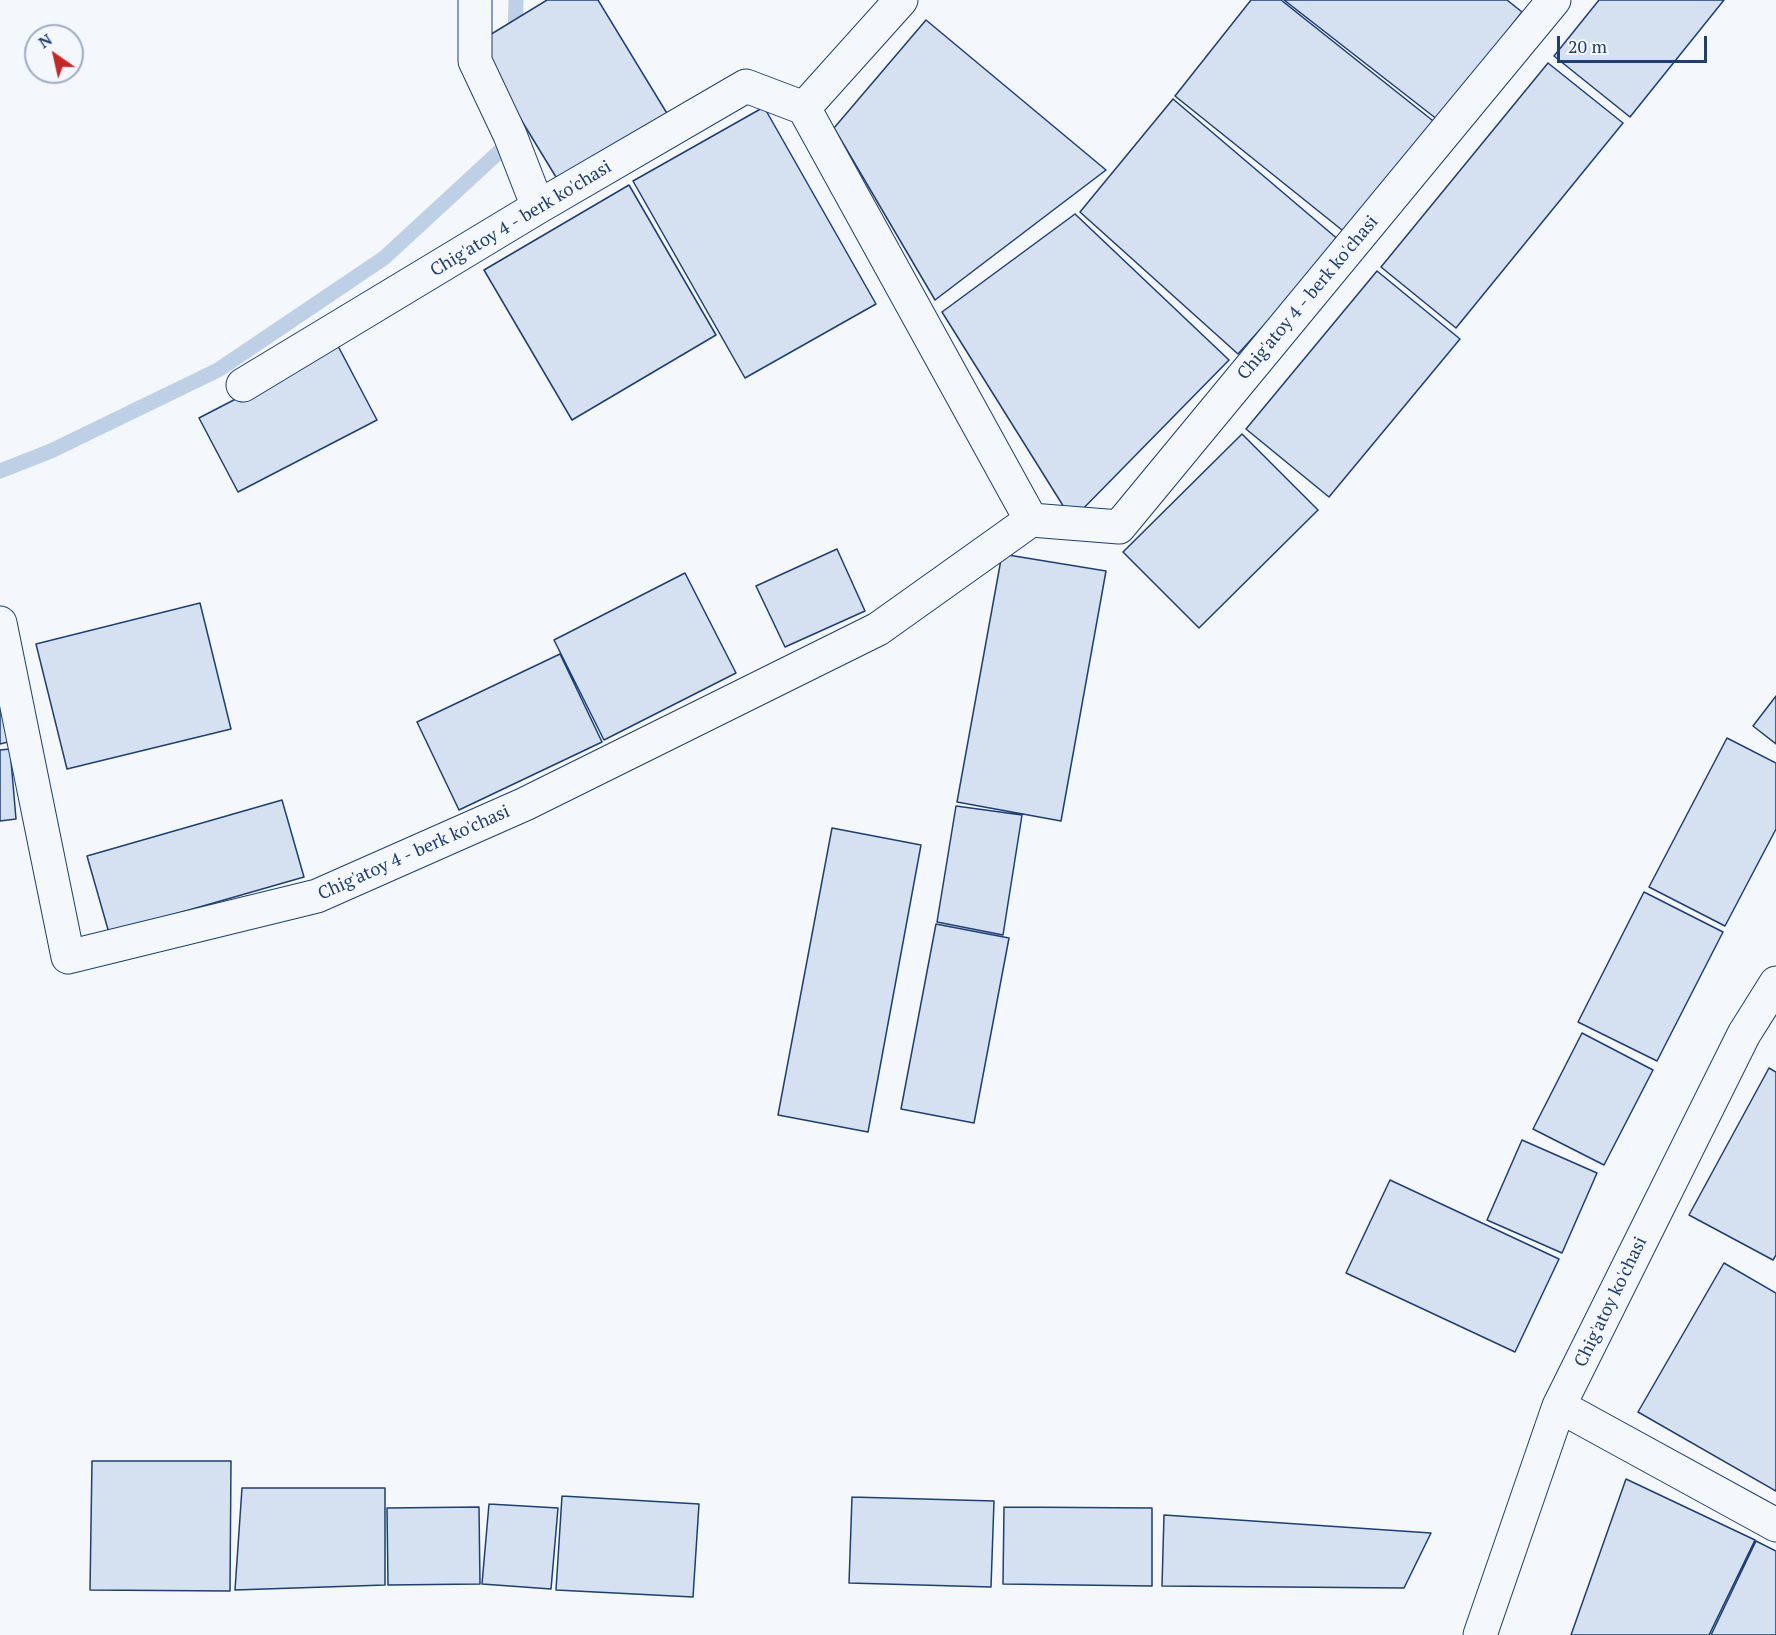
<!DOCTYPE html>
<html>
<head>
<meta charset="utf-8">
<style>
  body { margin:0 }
  #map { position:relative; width:1776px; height:1635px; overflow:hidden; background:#f4f7fb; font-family:"PT Serif",serif }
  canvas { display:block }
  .north { position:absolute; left:24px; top:24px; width:60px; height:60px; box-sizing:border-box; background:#f4f7fb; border:2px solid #9eadc5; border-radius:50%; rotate:326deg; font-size:16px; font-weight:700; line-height:24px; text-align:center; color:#1d3f73 }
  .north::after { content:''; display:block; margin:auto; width:21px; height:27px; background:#c62828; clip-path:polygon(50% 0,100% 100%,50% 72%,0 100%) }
  .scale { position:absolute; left:1557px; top:36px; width:150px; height:27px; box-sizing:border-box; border:3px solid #1d3f73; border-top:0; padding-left:8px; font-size:18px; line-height:21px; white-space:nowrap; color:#1d3f73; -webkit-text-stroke:4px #f4f7fb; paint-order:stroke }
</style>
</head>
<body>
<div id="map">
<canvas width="1776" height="1635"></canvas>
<div class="north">N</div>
<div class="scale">20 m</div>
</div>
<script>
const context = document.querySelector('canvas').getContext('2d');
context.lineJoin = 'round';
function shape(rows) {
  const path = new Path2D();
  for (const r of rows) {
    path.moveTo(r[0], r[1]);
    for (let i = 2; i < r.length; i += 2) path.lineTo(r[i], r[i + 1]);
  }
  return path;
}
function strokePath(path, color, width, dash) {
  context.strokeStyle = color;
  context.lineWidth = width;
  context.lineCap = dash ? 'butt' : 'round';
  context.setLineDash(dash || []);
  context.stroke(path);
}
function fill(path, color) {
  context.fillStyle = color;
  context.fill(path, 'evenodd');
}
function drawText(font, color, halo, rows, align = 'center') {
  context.font = font + ' "PT Serif",serif';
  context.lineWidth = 4.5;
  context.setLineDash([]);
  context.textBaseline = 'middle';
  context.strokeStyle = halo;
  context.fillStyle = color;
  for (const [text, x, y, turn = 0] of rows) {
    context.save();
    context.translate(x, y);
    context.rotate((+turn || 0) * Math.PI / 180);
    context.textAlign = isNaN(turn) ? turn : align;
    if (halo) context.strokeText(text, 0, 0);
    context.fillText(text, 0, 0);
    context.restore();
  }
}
strokePath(shape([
  [515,39,516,0],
  [0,471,51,451,218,370,384,258,513,139]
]), '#bed0e5', 15);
const building = shape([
  [547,0,598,0,668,115,559,182,475,44,547,0],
  [1251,0,1281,0,1437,124,1347,234,1175,96,1251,0],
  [1284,0,1507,0,1522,12,1438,120,1284,0],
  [1599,0,1724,0,1630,117,1554,56,1599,0],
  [926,20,1106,170,935,300,834,128,926,20],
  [1548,63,1623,123,1456,328,1381,267,1548,63],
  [1173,99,1340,241,1238,354,1080,212,1173,99],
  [764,107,876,304,745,378,633,181,764,107],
  [629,185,716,335,572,420,484,270,629,185],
  [1075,214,1229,360,1072,520,942,312,1075,214],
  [1377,271,1460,339,1329,497,1246,429,1377,271],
  [338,346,377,420,238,492,199,418,338,346],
  [1242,434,1318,510,1199,628,1123,552,1242,434],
  [837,549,865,611,785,647,756,586,837,549],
  [1002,554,1106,571,1061,821,957,802,1002,554],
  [685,573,736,673,604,740,554,640,685,573],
  [200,603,231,729,67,769,36,644,200,603],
  [560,654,602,742,459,810,417,722,560,654],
  [1776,696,1776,744,1753,726,1776,696],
  [0,703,8,742,0,744,0,703],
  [1727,738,1776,763,1776,829,1725,926,1649,887,1727,738],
  [10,749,16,819,0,821,0,750,10,749],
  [282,800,304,877,109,933,87,856,282,800],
  [956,806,1022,815,1003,935,937,922,956,806],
  [832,828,921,845,868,1132,778,1115,832,828],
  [1644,892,1723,932,1657,1061,1578,1022,1644,892],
  [936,924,1009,938,974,1123,901,1109,936,924],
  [1582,1033,1653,1070,1604,1165,1533,1129,1582,1033],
  [1769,1068,1776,1072,1776,1255,1773,1260,1689,1215,1769,1068],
  [1522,1140,1597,1173,1562,1253,1487,1220,1522,1140],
  [1390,1180,1559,1259,1515,1352,1346,1273,1390,1180],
  [1724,1263,1776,1293,1776,1491,1638,1412,1724,1263],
  [92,1461,231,1461,230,1591,90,1590,92,1461],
  [1626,1479,1755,1540,1709,1635,1571,1635,1626,1479],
  [242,1488,385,1488,385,1585,235,1590,242,1488],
  [562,1496,699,1504,693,1597,556,1590,562,1496],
  [852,1497,994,1501,991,1587,849,1583,852,1497],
  [489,1504,558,1508,551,1589,482,1584,489,1504],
  [479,1507,480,1584,388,1585,387,1508,479,1507],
  [1004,1507,1152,1508,1152,1586,1003,1584,1004,1507],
  [1164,1515,1431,1533,1404,1588,1162,1586,1164,1515],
  [1756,1541,1776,1551,1776,1635,1711,1635,1756,1541]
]);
fill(building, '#d5e0f0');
strokePath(building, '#1d3f73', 1.5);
const minor = shape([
  [475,0,475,61,510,135,538,207],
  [804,108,1031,520],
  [243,385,538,207,746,86,804,108,901,0],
  [0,623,68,957,317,896,525,804,878,629,1031,520,1119,527,1554,0],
  [1559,1406,1776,1525],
  [1480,1635,1559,1406,1744,1034,1776,983]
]);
strokePath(minor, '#1d3f73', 35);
strokePath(minor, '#f4f7fb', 33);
drawText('18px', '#1d3f73', '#f4f7fb', [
  ["Chig'atoy 4 - berk ko'chasi",521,219,-31],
  ["Chig'atoy 4 - berk ko'chasi",1308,298,-50],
  ["Chig'atoy 4 - berk ko'chasi",414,853,-24],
  ["Chig'atoy ko'chasi",1611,1302,-64]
]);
</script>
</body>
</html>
